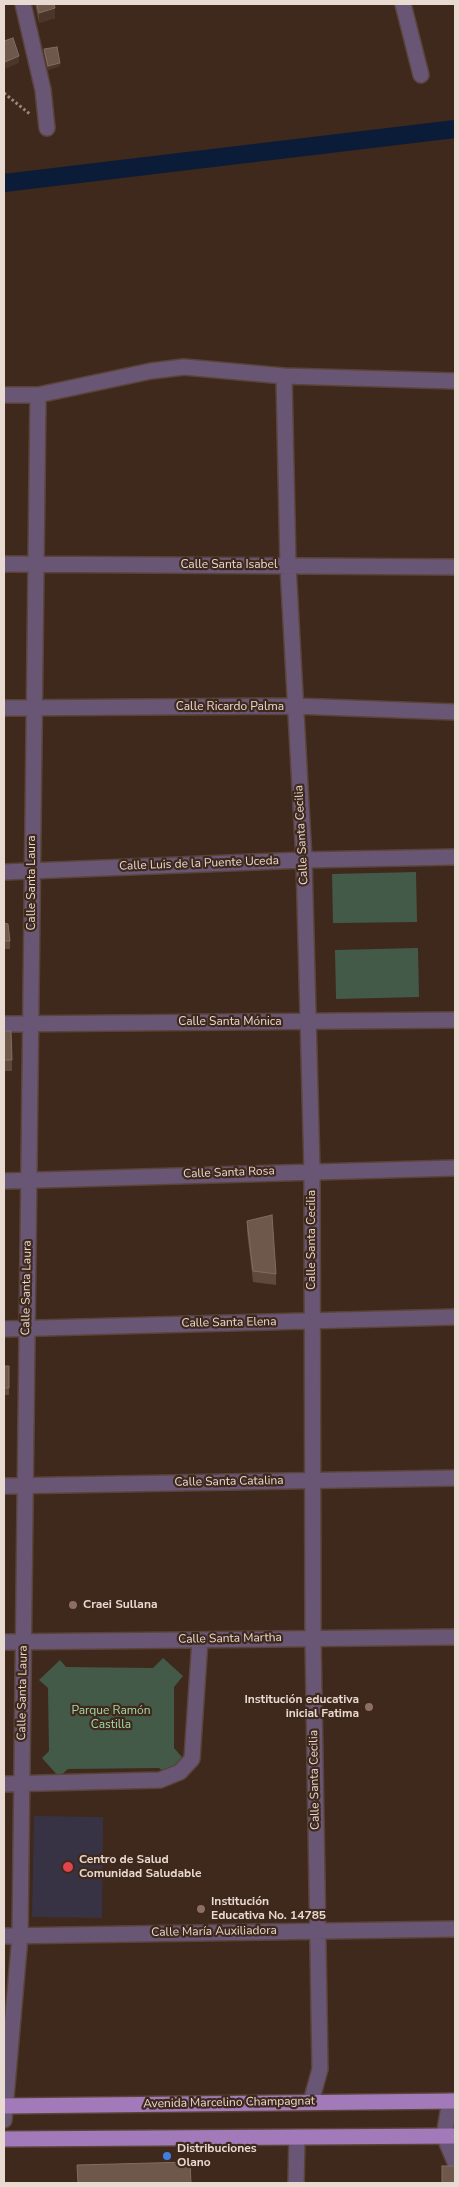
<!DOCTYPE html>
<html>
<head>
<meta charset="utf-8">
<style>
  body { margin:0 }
  #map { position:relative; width:459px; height:2187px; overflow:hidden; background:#3f281c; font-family:"Nunito Sans",sans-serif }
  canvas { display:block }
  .frame { position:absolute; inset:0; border:5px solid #e8d9d1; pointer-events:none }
</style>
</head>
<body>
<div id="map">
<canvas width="459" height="2187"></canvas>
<div class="frame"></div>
</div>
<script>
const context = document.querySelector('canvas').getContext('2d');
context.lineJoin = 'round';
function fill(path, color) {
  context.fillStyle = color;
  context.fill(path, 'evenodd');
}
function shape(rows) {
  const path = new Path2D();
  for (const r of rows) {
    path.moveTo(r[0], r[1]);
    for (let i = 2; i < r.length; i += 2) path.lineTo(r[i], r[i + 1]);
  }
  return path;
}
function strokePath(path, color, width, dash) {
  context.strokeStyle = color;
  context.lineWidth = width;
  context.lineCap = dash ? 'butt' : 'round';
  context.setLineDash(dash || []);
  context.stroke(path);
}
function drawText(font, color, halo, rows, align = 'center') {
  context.font = font + ' "Nunito Sans",sans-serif';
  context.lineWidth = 4.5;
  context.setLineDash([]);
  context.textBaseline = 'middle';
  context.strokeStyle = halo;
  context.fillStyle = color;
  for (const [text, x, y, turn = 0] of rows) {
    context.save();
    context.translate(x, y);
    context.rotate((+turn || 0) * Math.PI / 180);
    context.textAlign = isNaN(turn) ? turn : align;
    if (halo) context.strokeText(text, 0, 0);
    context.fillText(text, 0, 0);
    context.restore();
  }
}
fill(shape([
  [34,1816,103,1817,102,1918,32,1917]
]), '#383344');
fill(shape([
  [416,872,417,922,333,923,332,874],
  [418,948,419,997,336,999,335,950],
  [163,1658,183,1676,174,1687,174,1748,182,1757,167,1774,159,1768,68,1769,59,1777,42,1758,49,1751,48,1688,39,1680,60,1660,66,1667,153,1668]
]), '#445a48');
strokePath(shape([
  [4,183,455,129]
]), '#0b1c38', 18);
const minor = shape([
  [23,4,43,90,47,128],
  [403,4,421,75],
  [284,376,288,566,304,860,312,1170,313,1638,320,2069,311,2102],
  [4,395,38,395,151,371,184,367,284,376,455,381],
  [4,564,455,567],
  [4,708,294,706,455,712],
  [4,872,304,860,455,857],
  [4,1024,455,1020],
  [4,1181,455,1168],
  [4,1329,455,1317],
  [4,1486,455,1478],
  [4,1642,455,1637],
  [4,1784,160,1780,180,1772,192,1759,200,1640],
  [4,1936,455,1929],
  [450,2101,444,2136,455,2162],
  [4,2120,20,1936,38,395],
  [296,2183,297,2137]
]);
const major = shape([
  [4,2106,455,2101],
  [4,2139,455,2136]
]);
strokePath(minor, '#5a4439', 18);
strokePath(major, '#5a4439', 18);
strokePath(shape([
  [4,93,31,115]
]), '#9b887e', 3, [2.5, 2.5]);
strokePath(minor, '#695674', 15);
strokePath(major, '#a37ab9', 15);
fill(shape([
  [35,4,54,4,55,18,39,23],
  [44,49,60,66,48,70,44,53],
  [4,923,10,941,10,949,4,949],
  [4,1031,11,1031,12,1071,4,1071],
  [247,1221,276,1274,276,1285,253,1282,247,1232],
  [4,1366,9,1366,9,1395,4,1395]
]), '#5f493c');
fill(shape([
  [55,8,55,18,39,23,39,13],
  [19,56,19,63,5,69,5,62],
  [60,63,60,66,48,70,48,66]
]), '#4c3529');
const building = shape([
  [37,4,54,4,55,8,39,13,37,4],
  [13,38,19,56,5,62,4,60,4,41,13,38],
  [57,47,60,63,48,66,44,49,57,47],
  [4,923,8,924,10,941,4,941,4,923],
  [4,1031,11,1031,12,1060,4,1060,4,1031],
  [272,1215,276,1274,253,1271,247,1221,272,1215],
  [4,1366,9,1366,9,1388,4,1388,4,1366],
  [190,2162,191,2183,78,2183,77,2165,190,2162],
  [442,2166,455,2166,455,2183,442,2183,442,2166]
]);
fill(building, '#6e584c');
strokePath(building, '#816c61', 1);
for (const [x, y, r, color] of [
  [73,1605,5,"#8d6e63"],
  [369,1707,5,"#8d6e63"],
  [68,1867,6,"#e0444e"],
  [201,1909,5,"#8d6e63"],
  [167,2156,5,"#3f7fe0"]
]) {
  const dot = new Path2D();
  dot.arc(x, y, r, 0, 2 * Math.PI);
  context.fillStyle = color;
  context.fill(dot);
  strokePath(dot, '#3f281c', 2);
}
drawText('12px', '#e8d9d1', '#3f281c', [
  ["Calle Santa Isabel",229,565],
  ["Calle Ricardo Palma",230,707],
  ["Calle Santa Cecilia",302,835,-93],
  ["Calle Luis de la Puente Uceda",199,864,-2],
  ["Calle Santa Laura",32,883,-90],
  ["Calle Santa Mónica",230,1022],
  ["Calle Santa Rosa",229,1173,-2],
  ["Calle Santa Cecilia",312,1240,-90],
  ["Calle Santa Laura",27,1288,-89],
  ["Calle Santa Elena",229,1323,-1],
  ["Calle Santa Catalina",229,1482,-1],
  ["Calle Santa Martha",230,1639,-1],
  ["Calle Santa Laura",23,1693,-89],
  ["Calle Santa Cecilia",315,1780,-91],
  ["Calle María Auxiliadora",214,1932,-1],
  ["Avenida Marcelino Champagnat",229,2103,-1]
]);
drawText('bold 12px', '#e8d9d1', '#3f281c', [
  ["Craei Sullana",83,1605],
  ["Institución educativa",359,1700,"right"],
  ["inicial Fatima",359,1714,"right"],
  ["Centro de Salud",79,1860],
  ["Comunidad Saludable",79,1874],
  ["Institución",211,1902],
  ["Educativa No. 14785",211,1916],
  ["Distribuciones",177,2149],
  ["Olano",177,2163]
], 'left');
drawText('12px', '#a1dbab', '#3f281c', [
  ["Parque Ramón",111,1711],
  ["Castilla",111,1725]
]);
</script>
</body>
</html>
